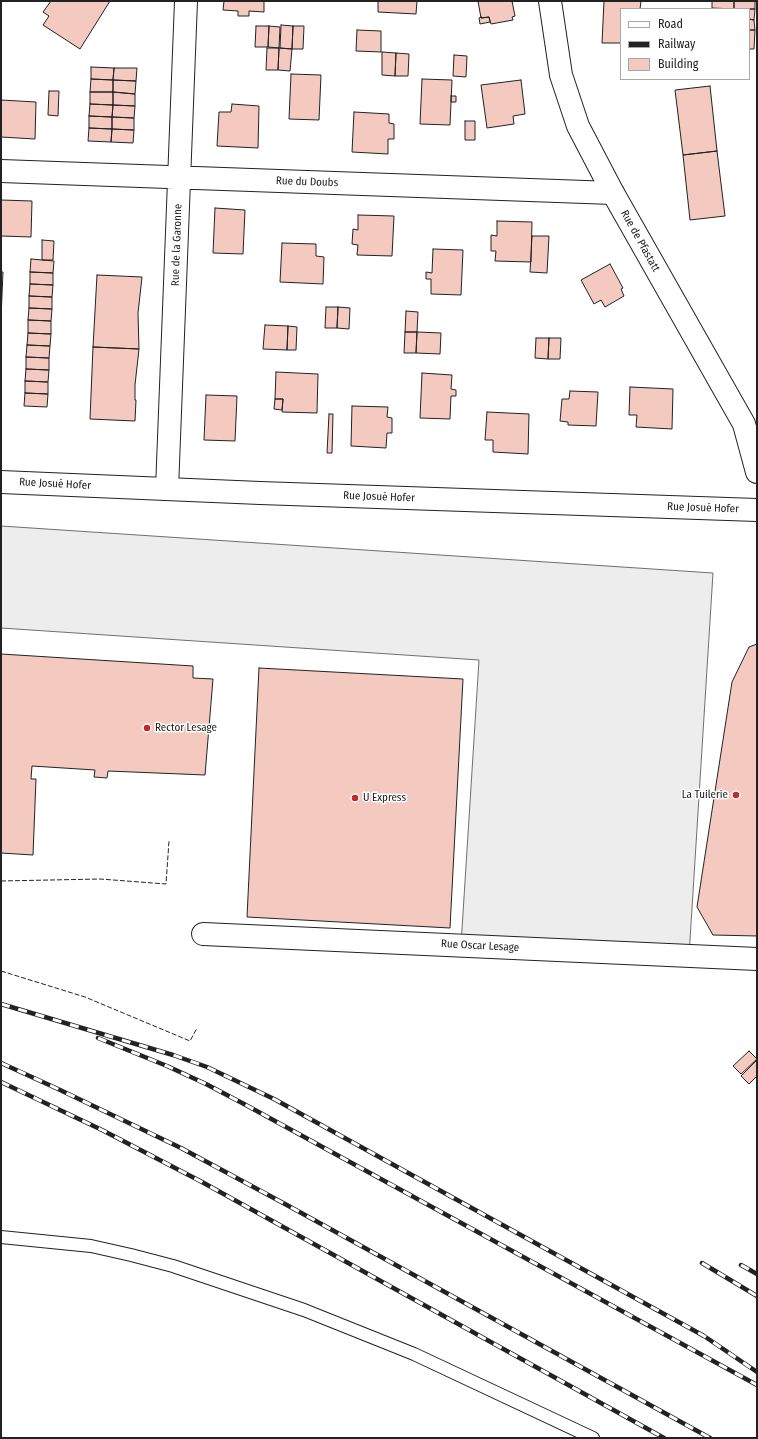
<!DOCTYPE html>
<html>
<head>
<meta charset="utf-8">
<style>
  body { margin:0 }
  #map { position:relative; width:758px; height:1439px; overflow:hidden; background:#fff; font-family:"Fira Sans Condensed",sans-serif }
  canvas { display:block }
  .frame { position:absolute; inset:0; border:2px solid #222; pointer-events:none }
  .legend { position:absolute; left:620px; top:8px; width:130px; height:72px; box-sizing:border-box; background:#fff; border:1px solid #a7a7a7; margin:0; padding:5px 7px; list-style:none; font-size:12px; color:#222 }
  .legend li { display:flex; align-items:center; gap:8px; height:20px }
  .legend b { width:20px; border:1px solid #a7a7a7 }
</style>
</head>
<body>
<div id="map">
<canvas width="758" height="1439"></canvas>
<div class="frame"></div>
<ul class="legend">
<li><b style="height:5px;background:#fff"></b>Road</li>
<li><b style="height:5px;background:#222"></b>Railway</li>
<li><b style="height:11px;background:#f3c9c0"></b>Building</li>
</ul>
</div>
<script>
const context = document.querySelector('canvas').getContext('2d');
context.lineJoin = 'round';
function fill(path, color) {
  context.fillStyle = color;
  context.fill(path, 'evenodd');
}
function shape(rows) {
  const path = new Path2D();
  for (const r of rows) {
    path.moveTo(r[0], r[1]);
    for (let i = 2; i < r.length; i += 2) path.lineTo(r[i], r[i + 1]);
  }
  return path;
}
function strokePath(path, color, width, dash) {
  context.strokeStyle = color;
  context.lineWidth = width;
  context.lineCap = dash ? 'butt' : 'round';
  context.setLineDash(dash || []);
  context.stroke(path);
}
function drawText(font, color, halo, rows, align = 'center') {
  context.font = font + ' "Fira Sans Condensed",sans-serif';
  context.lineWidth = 3;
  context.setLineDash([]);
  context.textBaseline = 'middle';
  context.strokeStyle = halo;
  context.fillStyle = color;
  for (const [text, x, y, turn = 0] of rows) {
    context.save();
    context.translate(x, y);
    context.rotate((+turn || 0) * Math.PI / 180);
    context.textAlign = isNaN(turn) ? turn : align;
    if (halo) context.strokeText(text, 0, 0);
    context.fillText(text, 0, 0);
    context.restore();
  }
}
const parking = shape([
  [1,526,713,573,689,956,461,945,479,660,1,628,1,526]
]);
fill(parking, '#ededed');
strokePath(parking, '#6f6f6f', 1);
const building = shape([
  [51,1,110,1,80,49,43,25,49,16,43,12,51,1],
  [224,1,264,1,264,12,249,11,249,16,238,16,238,11,223,10,224,1],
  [378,1,417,1,416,14,378,12,378,1],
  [478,1,512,1,515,16,512,17,513,20,491,24,489,17,481,18,478,1],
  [604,1,641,1,640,9,621,9,621,43,602,43,604,1],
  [712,1,734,1,734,9,712,8,712,1],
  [734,1,755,1,755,9,734,9,734,1],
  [734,9,755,9,754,20,749,19,749,9,734,9],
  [481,17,481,18,489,17,490,22,480,24,479,18,481,17],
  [749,19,754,20,755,30,749,30,749,19],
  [281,25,293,26,292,49,280,48,281,25],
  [256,26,269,26,268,47,255,47,256,26],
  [269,26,280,27,279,48,268,47,269,26],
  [293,26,304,26,303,49,292,49,293,26],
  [357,30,381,31,381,52,356,51,357,30],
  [749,30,755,30,754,49,749,49,749,30],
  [267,48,279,48,278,70,266,70,267,48],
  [279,48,292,49,290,71,278,70,279,48],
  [382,52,396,53,395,76,382,75,382,52],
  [396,53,409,54,408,76,395,76,396,53],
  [454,55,467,56,466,77,453,76,454,55],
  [91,67,114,68,113,80,91,79,91,67],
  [114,68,137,68,136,81,113,80,114,68],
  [291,74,321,75,319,120,289,119,291,74],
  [91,79,113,80,113,92,90,92,91,79],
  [422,79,452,80,450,125,420,124,422,79],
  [113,80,136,81,135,94,113,92,113,80],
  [521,80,525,114,513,116,514,124,487,128,481,85,521,80],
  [710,86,717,151,683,155,675,90,710,86],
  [49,91,59,91,58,116,48,115,49,91],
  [90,92,113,92,113,105,90,104,90,92],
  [113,92,135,94,135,106,113,105,113,92],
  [451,96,456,96,456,102,451,102,451,96],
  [1,100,36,102,35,139,1,137,1,100],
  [90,104,113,105,112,117,89,116,90,104],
  [232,104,259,106,258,148,217,146,219,112,231,112,232,104],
  [113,105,135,106,134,118,112,117,113,105],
  [354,112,389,114,389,123,394,124,394,139,388,139,388,154,352,152,354,112],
  [89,116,112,117,112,129,89,128,89,116],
  [112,117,134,118,134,130,112,129,112,117],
  [465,121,475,121,475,140,465,140,465,121],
  [89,128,112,129,111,142,88,141,89,128],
  [112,129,134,130,133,143,111,142,112,129],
  [717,151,725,216,690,220,683,155,717,151],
  [1,200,32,201,31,237,1,236,1,200],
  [215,208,245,210,243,254,213,253,215,208],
  [358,215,394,216,392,256,357,255,358,245,352,244,353,229,358,230,358,215],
  [497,221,532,222,531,262,495,261,496,251,491,251,491,235,497,236,497,221],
  [532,236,549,236,547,273,530,272,532,236],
  [42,240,54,241,53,260,42,260,42,240],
  [282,243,316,244,316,256,324,257,323,284,280,282,282,243],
  [433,249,463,250,461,295,431,294,431,279,426,279,426,272,432,273,433,249],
  [31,259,54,261,53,273,30,272,31,259],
  [610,264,623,288,621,289,624,296,605,307,601,300,594,304,581,280,610,264],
  [1,272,3,272,1,318,1,272],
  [30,272,53,273,53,285,30,284,30,272],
  [97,275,142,277,138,313,139,349,93,347,97,275],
  [30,284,53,285,52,297,29,296,30,284],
  [29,296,52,297,52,309,29,308,29,296],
  [326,307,338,307,337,328,325,328,326,307],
  [338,307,350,308,349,329,337,328,338,307],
  [29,308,52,309,51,321,28,320,29,308],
  [406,311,418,312,417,332,405,332,406,311],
  [28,320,51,321,51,334,28,333,28,320],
  [265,325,288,326,287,350,263,349,265,325],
  [288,326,297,327,296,350,287,350,288,326],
  [405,332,417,332,416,353,404,353,405,332],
  [417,332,441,333,440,354,416,353,417,332],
  [28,333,51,334,50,346,27,345,28,333],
  [536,338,549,338,548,359,535,358,536,338],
  [549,338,561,338,560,359,548,359,549,338],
  [27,345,50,346,49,358,26,357,27,345],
  [93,347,139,349,135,385,135,400,136,400,135,421,90,419,93,347],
  [26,357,49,358,49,370,26,369,26,357],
  [26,369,49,370,48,382,25,381,26,369],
  [276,372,318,374,317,413,282,412,283,399,275,399,276,372],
  [422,373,452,375,451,389,456,390,456,396,451,396,450,419,420,418,422,373],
  [25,381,48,382,48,394,25,393,25,381],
  [630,387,673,389,672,429,636,427,637,415,629,415,630,387],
  [570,391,598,392,596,426,568,425,568,422,560,421,562,399,569,399,570,391],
  [25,393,48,394,47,407,24,406,25,393],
  [206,395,237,396,235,441,204,440,206,395],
  [275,399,283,399,282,410,274,409,275,399],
  [352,406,388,407,387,417,392,418,392,433,387,433,386,448,351,446,352,406],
  [487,412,529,414,528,454,493,452,493,440,485,440,487,412],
  [329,414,333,414,332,453,327,453,329,414],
  [757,644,757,936,713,935,697,907,732,682,749,647,757,644],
  [1,654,193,666,193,678,213,679,205,775,108,771,107,778,94,777,95,770,32,766,31,779,36,779,33,855,1,853,1,654],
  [259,668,463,679,450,928,247,917,259,668],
  [749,1051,757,1059,741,1074,733,1066,749,1051],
  [757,1060,757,1076,749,1084,741,1076,757,1060]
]);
fill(building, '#f3c9c0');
strokePath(building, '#222', 1);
const lane = shape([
  [1,1237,91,1246,131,1255,173,1266,304,1310,414,1354,593,1438]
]);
const street = shape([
  [1,171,613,193],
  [167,489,186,1],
  [203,934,757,959]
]);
const secondary = shape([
  [550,1,561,75,578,126,613,193,744,424,757,472]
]);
const primary = shape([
  [1,482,260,493,757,510]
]);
strokePath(lane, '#222', 14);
strokePath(street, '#222', 24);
strokePath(secondary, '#222', 24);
strokePath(primary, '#222', 24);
strokePath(lane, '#fff', 12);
strokePath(street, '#fff', 22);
strokePath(secondary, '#fff', 22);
strokePath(primary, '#fff', 22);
const rail = shape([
  [1,1004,173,1055,207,1067,274,1099,704,1336,757,1372],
  [98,1038,167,1066,206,1084,244,1104,757,1385],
  [1,1063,58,1089,181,1148,285,1204,710,1438],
  [1,1082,102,1130,202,1182,664,1438],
  [702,1263,757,1296],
  [741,1265,757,1274]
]);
strokePath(rail, '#222', 4.5);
strokePath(rail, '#fff', 3, [9]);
strokePath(shape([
  [1,881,100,879,166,884,169,841],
  [1,971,85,997,190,1041,197,1028]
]), '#222', 1, [5, 2]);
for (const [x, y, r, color] of [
  [147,728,4,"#c62828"],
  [736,795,4,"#c62828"],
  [355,798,4,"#c62828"]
]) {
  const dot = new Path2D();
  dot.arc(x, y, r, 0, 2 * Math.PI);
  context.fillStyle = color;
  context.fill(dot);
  strokePath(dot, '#fff', 1.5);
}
drawText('11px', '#222', '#fff', [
  ["Rue du Doubs",307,182,2],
  ["Rue de Pfastatt",640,241,61],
  ["Rue de la Garonne",177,245,-88],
  ["Rue Josué Hofer",55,484,3],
  ["Rue Josué Hofer",379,497,2],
  ["Rue Josué Hofer",703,508,2],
  ["Rue Oscar Lesage",480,946,3]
]);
drawText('11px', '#222', '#fff', [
  ["Rector Lesage",155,728],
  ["La Tuilerie",728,795,"right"],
  ["U Express",363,798]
], 'left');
</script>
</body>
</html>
